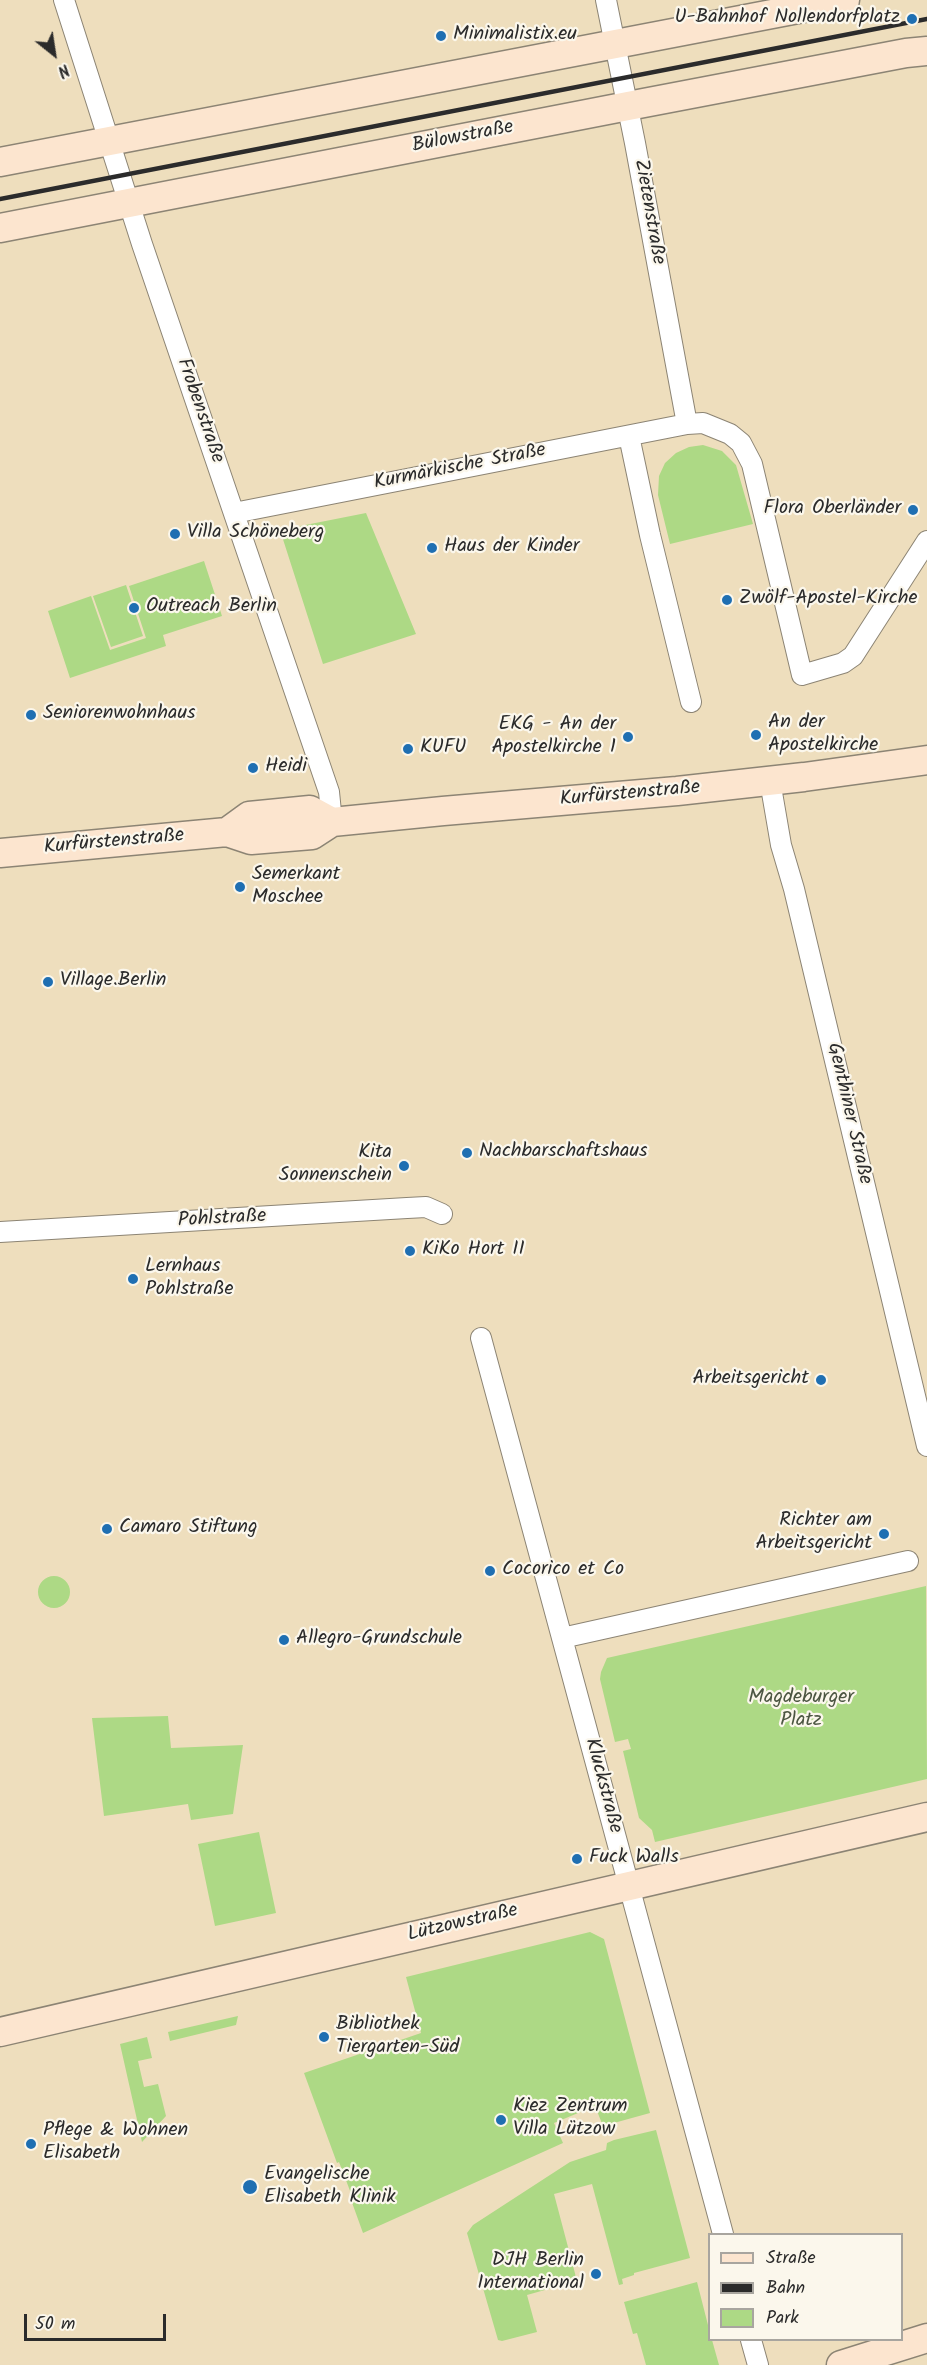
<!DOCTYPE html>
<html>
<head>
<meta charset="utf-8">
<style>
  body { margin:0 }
  #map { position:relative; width:927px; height:2365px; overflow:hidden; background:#eedebd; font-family:Kalam,sans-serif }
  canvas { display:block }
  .legend { position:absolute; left:708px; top:2233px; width:195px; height:108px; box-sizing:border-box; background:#fbf7ec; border:2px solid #a8a59f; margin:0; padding:8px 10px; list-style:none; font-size:18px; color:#2b2b2b }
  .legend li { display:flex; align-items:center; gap:12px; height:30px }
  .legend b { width:30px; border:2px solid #a8a59f }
  .north { position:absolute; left:24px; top:24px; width:60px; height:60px; -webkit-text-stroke:4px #fbf7ec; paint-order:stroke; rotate:150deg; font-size:16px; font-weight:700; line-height:24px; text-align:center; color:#2b2b2b }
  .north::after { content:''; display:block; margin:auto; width:21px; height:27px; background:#2b2b2b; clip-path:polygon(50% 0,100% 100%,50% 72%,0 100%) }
  .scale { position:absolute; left:24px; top:2314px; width:142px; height:27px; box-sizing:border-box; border:3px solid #2b2b2b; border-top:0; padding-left:8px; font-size:18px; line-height:21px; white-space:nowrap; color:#2b2b2b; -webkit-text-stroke:4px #fbf7ec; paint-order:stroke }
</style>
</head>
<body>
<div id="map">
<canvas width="927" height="2365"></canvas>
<ul class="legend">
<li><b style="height:8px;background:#fce5cf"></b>Straße</li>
<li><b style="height:8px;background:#2b2b2b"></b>Bahn</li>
<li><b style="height:16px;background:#add985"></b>Park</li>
</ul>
<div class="north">N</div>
<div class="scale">50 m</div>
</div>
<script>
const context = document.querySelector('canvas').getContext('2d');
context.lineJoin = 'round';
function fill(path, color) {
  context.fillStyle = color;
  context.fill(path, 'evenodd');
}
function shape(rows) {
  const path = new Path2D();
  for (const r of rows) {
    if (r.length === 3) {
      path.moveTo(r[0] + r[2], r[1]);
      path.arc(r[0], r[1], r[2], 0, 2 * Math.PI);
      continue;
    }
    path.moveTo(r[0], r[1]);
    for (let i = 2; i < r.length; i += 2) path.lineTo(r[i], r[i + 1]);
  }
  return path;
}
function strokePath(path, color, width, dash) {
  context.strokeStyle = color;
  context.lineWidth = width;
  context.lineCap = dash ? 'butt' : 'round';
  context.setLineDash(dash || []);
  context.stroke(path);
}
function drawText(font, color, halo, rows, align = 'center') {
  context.font = font + ' Kalam,sans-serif';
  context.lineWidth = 4.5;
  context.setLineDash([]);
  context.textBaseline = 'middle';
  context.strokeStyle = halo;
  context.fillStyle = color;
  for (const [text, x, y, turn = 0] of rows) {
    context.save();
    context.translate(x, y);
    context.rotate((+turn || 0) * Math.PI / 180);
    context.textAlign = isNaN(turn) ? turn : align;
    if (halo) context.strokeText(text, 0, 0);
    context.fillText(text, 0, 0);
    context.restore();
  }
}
fill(shape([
  [703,445,722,451,736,465,753,524,670,544,658,495,659,476,665,463,676,453,689,447],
  [366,513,416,634,323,664,280,530],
  [204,561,222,616,163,635,166,646,70,678,48,611,91,596,110,650,146,638,129,586],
  [126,585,143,636,111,647,93,596],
  [54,1592,16],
  [926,1586,927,1779,655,1842,652,1830,639,1818,623,1751,631,1749,628,1739,615,1742,600,1679,601,1672,607,1658],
  [168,1716,171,1748,243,1745,233,1814,191,1820,188,1804,104,1816,92,1718],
  [259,1832,276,1913,215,1926,198,1844],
  [590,1932,604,1939,650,2113,603,2126,595,2106,554,2123,563,2143,363,2233,350,2197,352,2196,339,2162,337,2163,304,2073,421,2033,406,1977],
  [238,2016,236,2025,170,2041,168,2032],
  [147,2037,152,2058,138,2061,144,2087,158,2084,166,2116,142,2142,120,2044],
  [656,2130,690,2258,634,2273,634,2275,622,2279,623,2284,619,2285,592,2184,554,2194,577,2281,527,2295,537,2332,502,2341,498,2340,467,2233,473,2225,570,2162,606,2150,607,2143,614,2140],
  [697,2282,709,2329,710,2340,712,2340,719,2365,646,2365,637,2333,633,2334,624,2302]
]), '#add985');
const street = shape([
  [64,0,142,244,329,792,332,822],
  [606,0,635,143,687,424],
  [629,436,650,535,691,702],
  [234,513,687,424,703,423,730,434,741,443,752,464,802,675,843,663,853,656,927,541],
  [770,781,781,845,794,889,927,1446],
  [0,1232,407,1208,426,1207,442,1214],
  [481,1338,723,2234],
  [562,1638,908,1561],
  [751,2340,758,2365]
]);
const secondary = shape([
  [0,162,845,0],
  [0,228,628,106,906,53,927,51],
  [227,832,249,816,310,810,332,822],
  [0,853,227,832,251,840,312,835,332,822,443,811,677,791,804,777,927,760],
  [0,2032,927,1817],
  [841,2365,927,2338]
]);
strokePath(street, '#8c8474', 22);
strokePath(secondary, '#8c8474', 31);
strokePath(street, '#fff', 20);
strokePath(secondary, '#fce5cf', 28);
strokePath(shape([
  [0,199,927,19]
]), '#2b2b2b', 4.5);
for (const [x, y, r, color] of [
  [912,19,6,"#1f6fb2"],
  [441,36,6,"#1f6fb2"],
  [913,510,6,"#1f6fb2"],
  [175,534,6,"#1f6fb2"],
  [432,548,6,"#1f6fb2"],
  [727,600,6,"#1f6fb2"],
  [134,608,6,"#1f6fb2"],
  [31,715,6,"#1f6fb2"],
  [756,735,6,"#1f6fb2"],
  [628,737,6,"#1f6fb2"],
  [408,749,6,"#1f6fb2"],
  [253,768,6,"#1f6fb2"],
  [240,887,6,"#1f6fb2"],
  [48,982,6,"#1f6fb2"],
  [467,1153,6,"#1f6fb2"],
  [404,1166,6,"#1f6fb2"],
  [410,1251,6,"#1f6fb2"],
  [133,1279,6,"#1f6fb2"],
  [821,1380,6,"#1f6fb2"],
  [107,1529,6,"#1f6fb2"],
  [884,1534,6,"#1f6fb2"],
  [490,1571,6,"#1f6fb2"],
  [284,1640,6,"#1f6fb2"],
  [577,1859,6,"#1f6fb2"],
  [324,2037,6,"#1f6fb2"],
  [501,2120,6,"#1f6fb2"],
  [31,2144,6,"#1f6fb2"],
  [250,2187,8,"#1f6fb2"],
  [596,2274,6,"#1f6fb2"]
]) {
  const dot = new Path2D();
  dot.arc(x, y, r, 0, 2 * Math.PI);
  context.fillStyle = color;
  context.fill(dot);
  strokePath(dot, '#fbf7ec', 2);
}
drawText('20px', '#2b2b2b', '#fbf7ec', [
  ["U-Bahnhof Nollendorfplatz",900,19,"right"],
  ["Minimalistix.eu",453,36],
  ["Flora Oberländer",901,510,"right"],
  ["Villa Schöneberg",187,534],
  ["Haus der Kinder",444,548],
  ["Zwölf-Apostel-Kirche",739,600],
  ["Outreach Berlin",146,608],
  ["Seniorenwohnhaus",43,715],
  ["An der",768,724],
  ["Apostelkirche",768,747],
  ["EKG - An der",616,726,"right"],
  ["Apostelkirche 1",616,749,"right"],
  ["KUFU",420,749],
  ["Heidi",265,768],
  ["Semerkant",252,876],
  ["Moschee",252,899],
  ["Village.Berlin",60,982],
  ["Nachbarschaftshaus",479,1153],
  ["Kita",392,1154,"right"],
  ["Sonnenschein",392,1177,"right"],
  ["KiKo Hort II",422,1251],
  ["Lernhaus",145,1268],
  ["Pohlstraße",145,1291],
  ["Arbeitsgericht",809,1380,"right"],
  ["Richter am",872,1522,"right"],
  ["Arbeitsgericht",872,1545,"right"],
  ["Camaro Stiftung",119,1529],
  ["Cocorico et Co",502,1571],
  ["Allegro-Grundschule",296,1640],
  ["Fuck Walls",589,1859],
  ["Bibliothek",336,2026],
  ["Tiergarten-Süd",336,2049],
  ["Kiez Zentrum",513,2108],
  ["Villa Lützow",513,2131],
  ["Pflege & Wohnen",43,2132],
  ["Elisabeth",43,2155],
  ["Evangelische",264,2176],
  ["Elisabeth Klinik",264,2199],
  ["DJH Berlin",584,2262,"right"],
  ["International",584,2285,"right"]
], 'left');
drawText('20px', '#2b2b2b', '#fbf7ec', [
  ["Bülowstraße",463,138,-11],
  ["Zietenstraße",648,212,80],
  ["Frobenstraße",199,411,71],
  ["Kurmärkische Straße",460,468,-11],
  ["Kurfürstenstraße",630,795,-5],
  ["Kurfürstenstraße",114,843,-5],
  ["Genthiner Straße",848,1114,77],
  ["Pohlstraße",222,1220,-3],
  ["Kluckstraße",602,1786,75],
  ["Lützowstraße",463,1924,-13]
]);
drawText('20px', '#4c5642', '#fbf7ec', [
  ["Magdeburger",801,1699],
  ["Platz",801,1722]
]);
</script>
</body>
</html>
